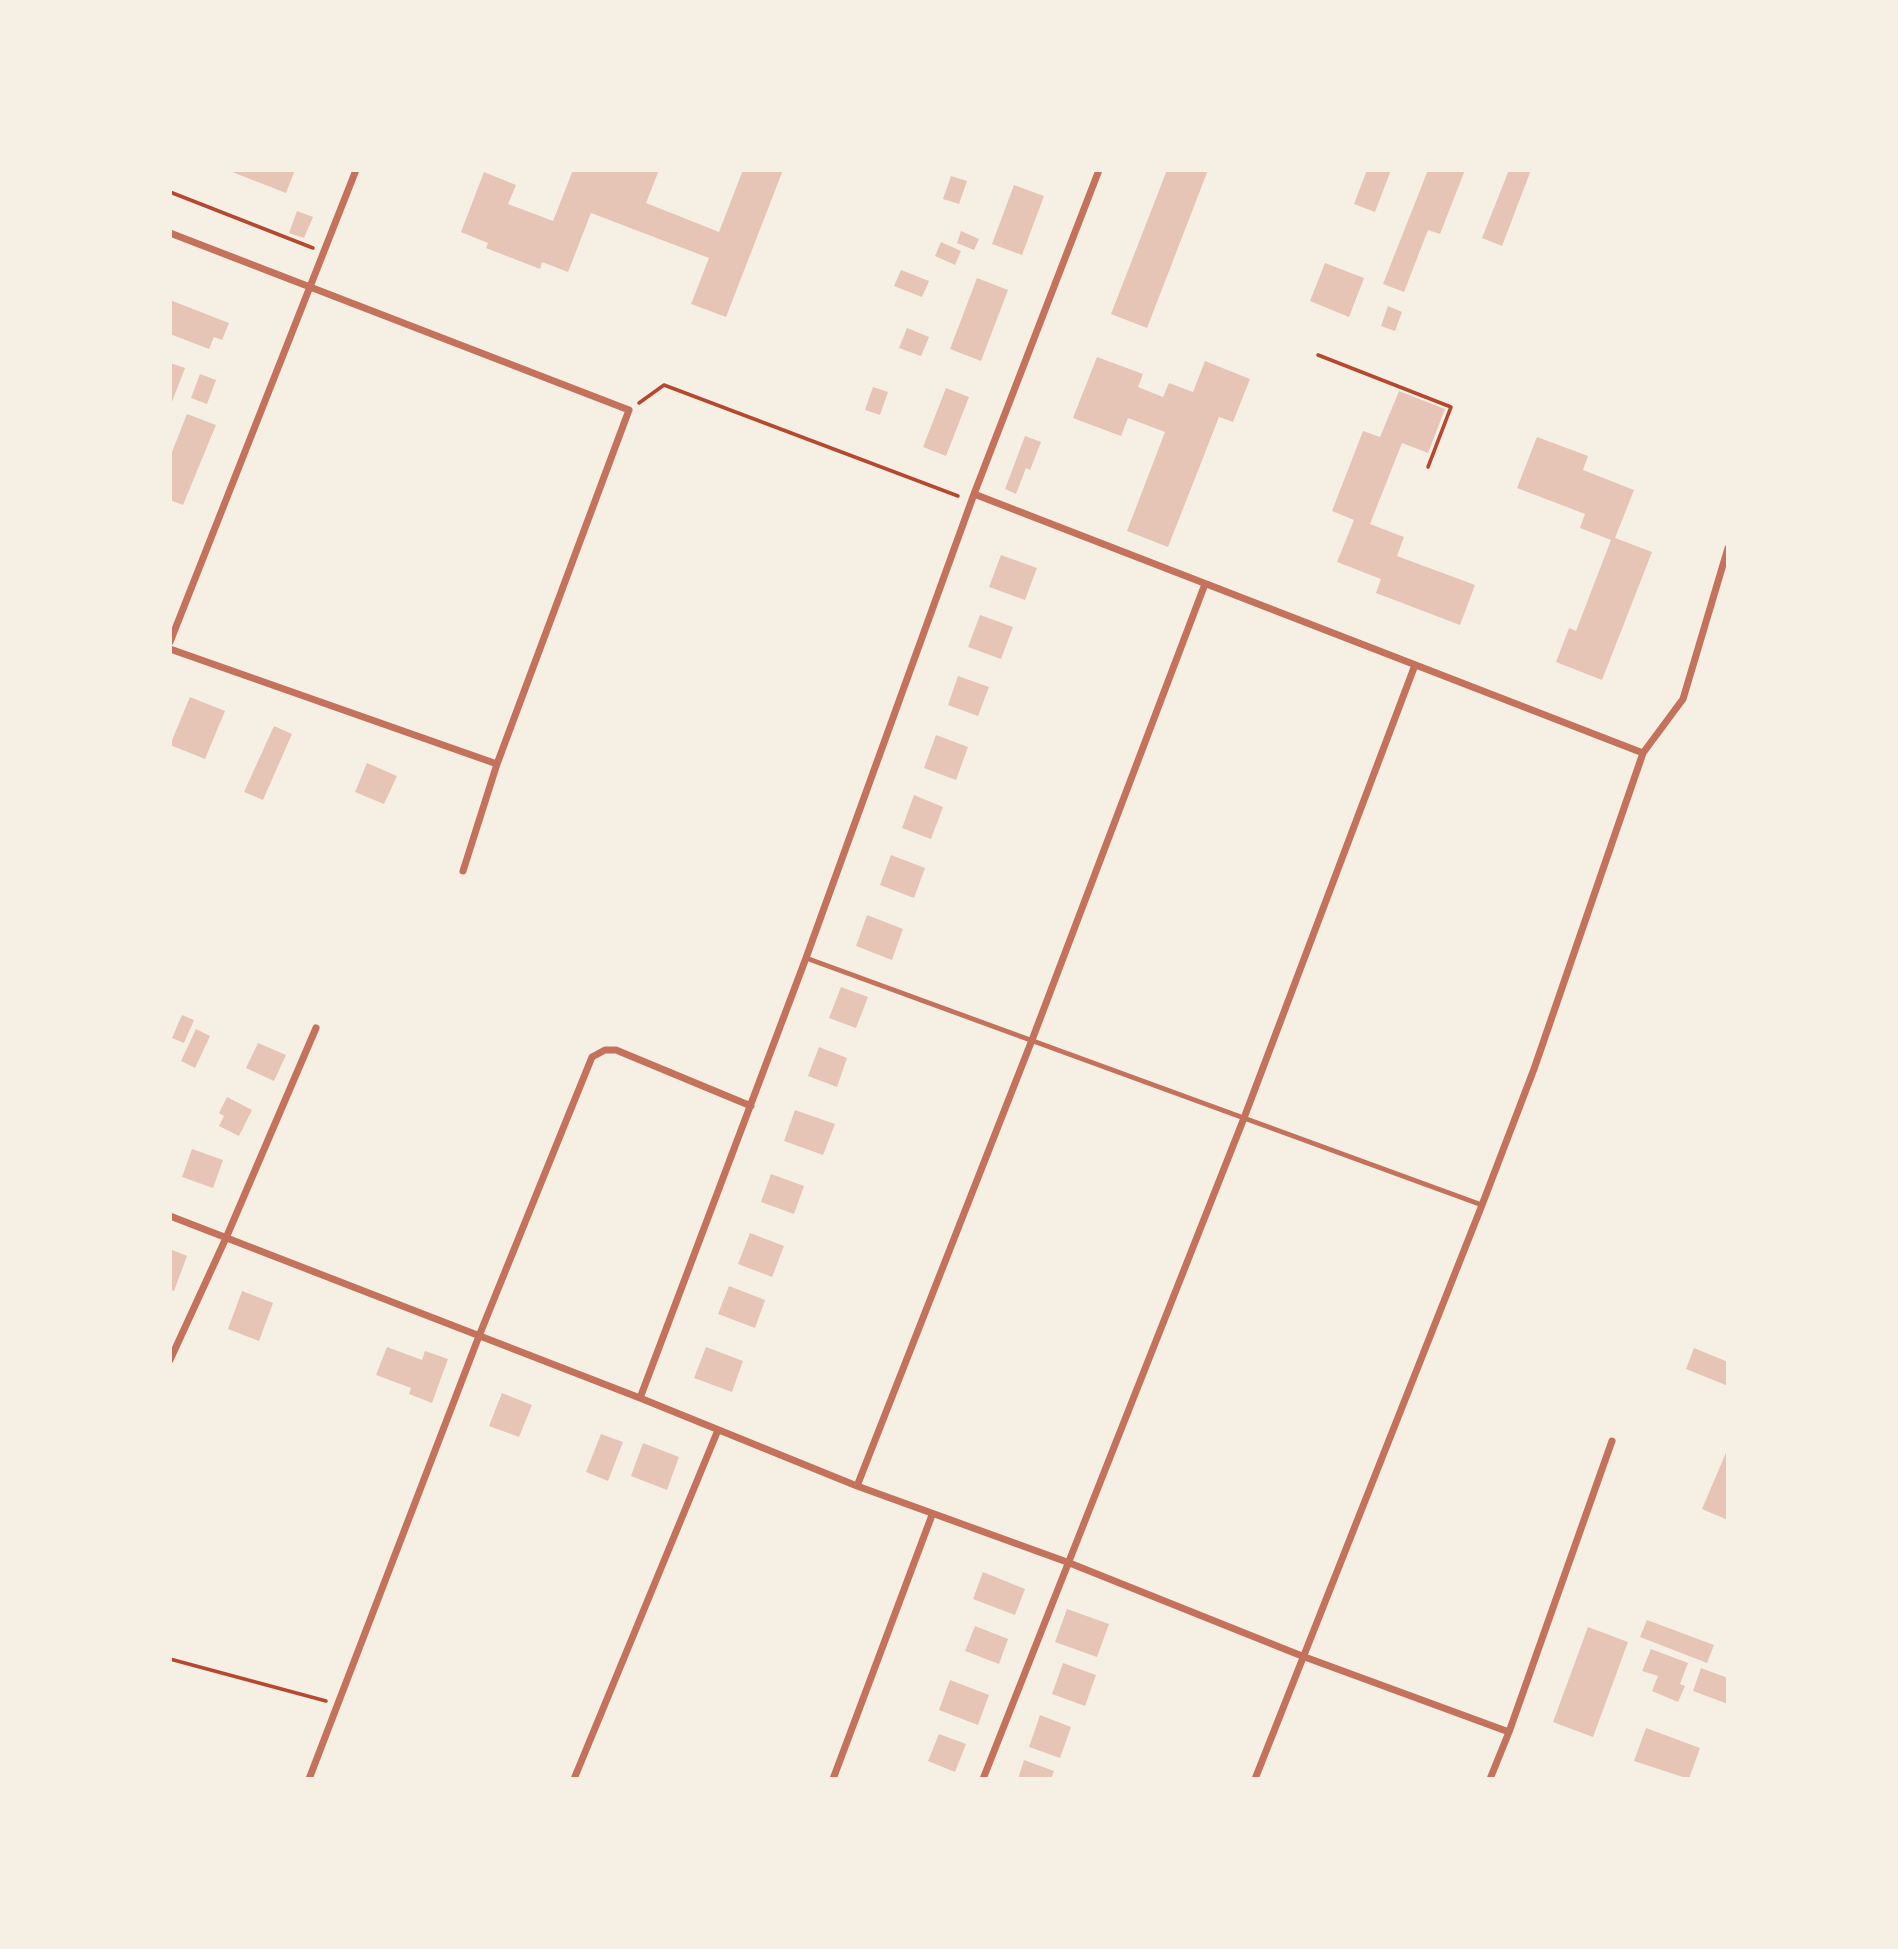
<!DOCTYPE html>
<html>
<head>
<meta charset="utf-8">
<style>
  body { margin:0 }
  #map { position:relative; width:1898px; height:1949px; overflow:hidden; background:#f6efe4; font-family:"Exo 2",sans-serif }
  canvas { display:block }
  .frame { position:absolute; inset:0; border:172px solid #f6efe4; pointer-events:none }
</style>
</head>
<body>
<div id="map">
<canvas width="1898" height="1949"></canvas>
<div class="frame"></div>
</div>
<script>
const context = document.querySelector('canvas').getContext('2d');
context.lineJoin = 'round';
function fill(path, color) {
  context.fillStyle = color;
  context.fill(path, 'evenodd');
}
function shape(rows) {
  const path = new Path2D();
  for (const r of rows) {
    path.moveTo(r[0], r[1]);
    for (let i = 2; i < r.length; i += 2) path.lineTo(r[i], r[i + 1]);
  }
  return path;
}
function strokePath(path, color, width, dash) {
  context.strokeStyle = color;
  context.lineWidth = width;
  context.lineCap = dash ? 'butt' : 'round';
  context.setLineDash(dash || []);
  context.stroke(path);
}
fill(shape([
  [227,170,295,170,286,193],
  [573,170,659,170,646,203,719,232,743,170,783,170,726,317,691,304,709,258,591,213,568,272,542,262,540,269,486,248,488,243,461,232,484,172,516,185,508,204,553,221],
  [1167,170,1208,170,1147,328,1111,314],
  [1367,170,1391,170,1375,212,1354,204],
  [1428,170,1465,170,1440,234,1428,230,1404,292,1383,284],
  [1509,170,1531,170,1502,246,1482,238],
  [951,176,967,181,959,204,943,199],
  [1014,185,1044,196,1022,255,992,244],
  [297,211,313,217,304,238,289,233],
  [961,231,979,239,974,250,957,243],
  [941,242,961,251,955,265,935,256],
  [1325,263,1364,278,1349,317,1310,301],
  [901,270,929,281,922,297,894,286],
  [977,278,1008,290,981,361,950,349],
  [170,300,229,323,222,340,214,337,209,349,170,334],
  [1388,306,1402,312,1395,331,1381,326],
  [907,328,929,337,921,356,899,348],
  [1097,357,1143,374,1138,387,1163,397,1169,383,1193,392,1205,361,1250,379,1233,422,1219,417,1168,547,1127,531,1165,432,1128,418,1121,436,1073,418],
  [170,363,185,368,170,407],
  [200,374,216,380,207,404,191,398],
  [873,387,888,392,880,415,865,410],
  [946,388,969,397,946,456,923,447],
  [1399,391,1445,409,1428,453,1402,443,1370,524,1404,537,1397,556,1475,585,1460,625,1376,593,1381,579,1337,562,1354,520,1332,511,1363,431,1380,437],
  [187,414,216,425,183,505,170,500,170,457],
  [1025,436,1041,442,1030,470,1026,468,1016,494,1005,489],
  [1537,437,1588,456,1583,470,1634,490,1615,538,1652,552,1602,680,1556,662,1569,628,1576,631,1611,540,1580,528,1585,514,1517,488],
  [1001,555,1037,568,1025,600,989,587],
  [980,615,1013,627,1001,659,968,647],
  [958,676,989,687,978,716,948,705],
  [190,697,225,711,205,759,170,745],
  [274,726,292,734,263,800,244,792],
  [936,735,968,747,956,780,924,768],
  [367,763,397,776,384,804,355,792],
  [914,795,943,807,931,839,902,828],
  [891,855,925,868,914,898,880,885],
  [867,915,903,929,892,960,856,946],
  [841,987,868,997,856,1028,829,1018],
  [182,1015,194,1020,184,1043,172,1038],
  [196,1029,210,1036,195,1068,181,1061],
  [258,1043,286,1055,274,1081,246,1068],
  [819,1047,847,1058,837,1087,808,1076],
  [227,1097,252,1110,239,1136,219,1126,224,1116,219,1113],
  [795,1110,835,1124,823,1155,784,1141],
  [192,1149,223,1160,213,1188,182,1177],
  [771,1174,804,1186,794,1214,761,1202],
  [750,1233,784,1246,772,1277,738,1264],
  [170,1249,187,1256,174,1291,170,1290],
  [729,1286,765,1300,755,1328,718,1314],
  [242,1291,273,1303,259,1341,228,1329],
  [387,1347,422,1360,425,1351,448,1359,432,1403,409,1394,411,1388,376,1375],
  [706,1347,743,1361,732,1392,694,1378],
  [1694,1348,1728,1362,1728,1386,1686,1369],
  [502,1393,532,1405,519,1437,489,1426],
  [601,1434,623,1442,608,1481,586,1472],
  [643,1443,679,1457,667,1490,631,1476],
  [1728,1448,1728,1520,1702,1509],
  [983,1572,1025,1589,1015,1615,973,1599],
  [1067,1609,1109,1624,1097,1657,1055,1642],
  [1647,1620,1714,1645,1707,1663,1640,1637],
  [975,1626,1008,1639,999,1664,965,1651],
  [1588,1627,1628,1642,1593,1737,1553,1722],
  [1651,1649,1688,1663,1680,1684,1685,1686,1678,1702,1652,1691,1658,1676,1642,1671],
  [1063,1663,1096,1675,1085,1706,1052,1694],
  [1701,1668,1728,1678,1728,1704,1693,1691],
  [950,1680,989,1695,978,1725,939,1710],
  [1040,1715,1071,1727,1060,1758,1029,1747],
  [1646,1728,1700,1748,1689,1779,1634,1761],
  [939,1734,966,1744,955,1772,928,1761],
  [1024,1760,1054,1771,1051,1779,1018,1779]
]), '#e6c5b7');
strokePath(shape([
  [170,192,313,248],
  [1318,355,1451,407,1428,467],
  [639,403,664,385,958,496],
  [170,1659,326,1701]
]), '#b5482f', 3.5);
strokePath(shape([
  [806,958,1482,1205]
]), '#c5725c', 5);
strokePath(shape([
  [170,233,629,410,497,764,463,871],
  [974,494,1643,753],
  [170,642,356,170],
  [170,649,497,764],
  [170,1216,640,1398,857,1486,1067,1562,1302,1656,1509,1732],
  [170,1360,226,1238,316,1028],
  [640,1398,806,958,974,494,1099,170],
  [857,1486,1032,1040,1205,584],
  [309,1779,479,1336,592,1057,605,1050,616,1050,751,1106],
  [574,1779,718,1430],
  [833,1779,932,1515],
  [983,1779,1244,1118,1415,665],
  [1255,1779,1482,1205,1534,1069,1643,753,1683,699,1728,548],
  [1490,1779,1509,1732,1612,1441]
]), '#c5725c', 7);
</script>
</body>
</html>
